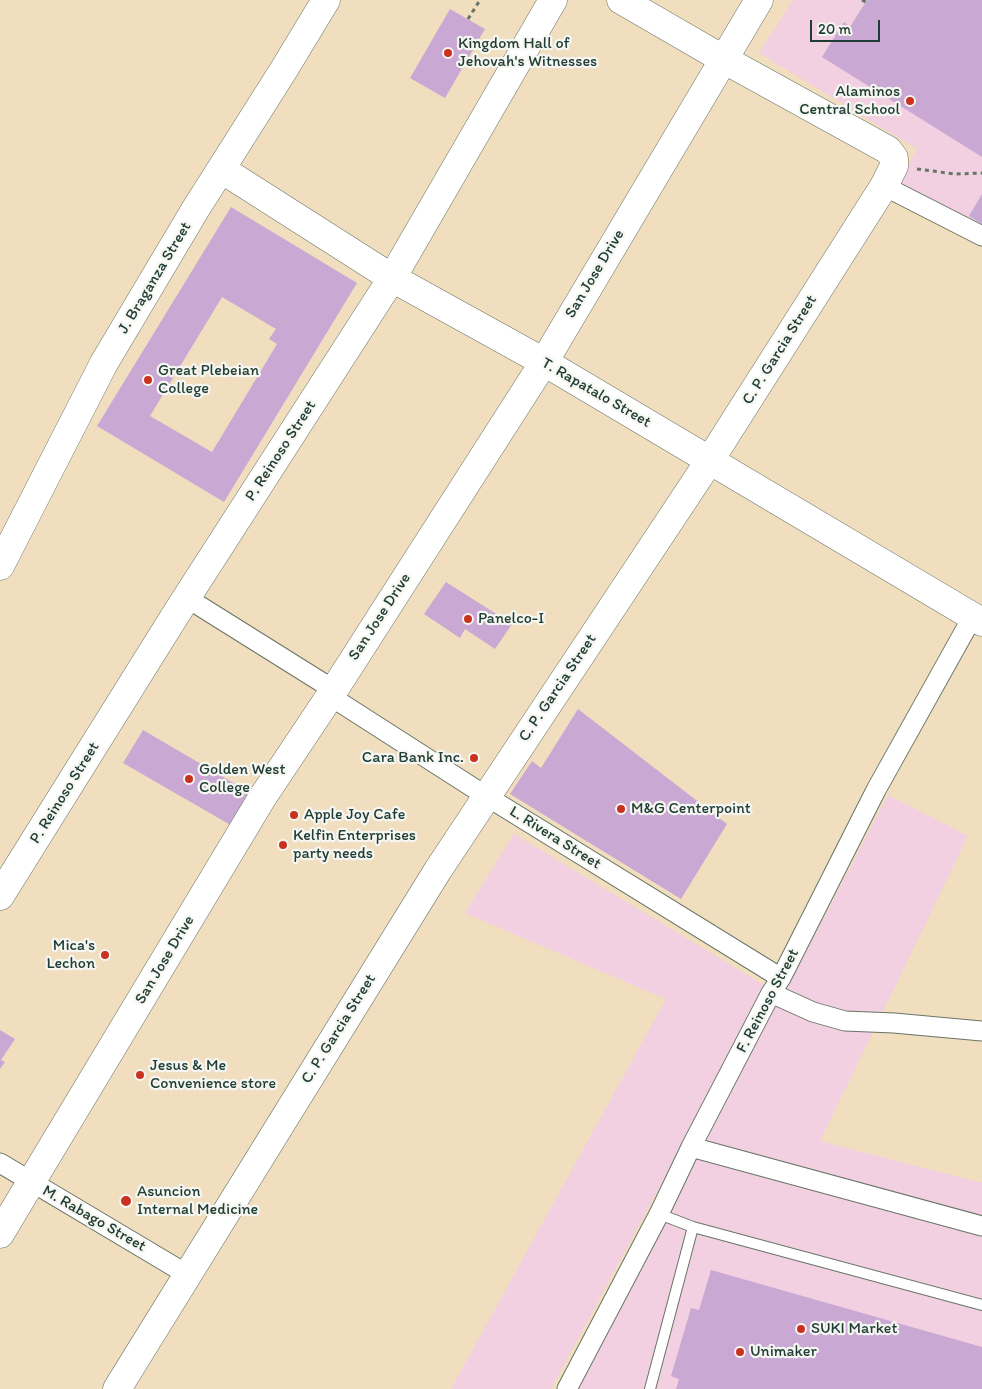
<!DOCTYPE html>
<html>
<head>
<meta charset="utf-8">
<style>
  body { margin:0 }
  #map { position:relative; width:982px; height:1389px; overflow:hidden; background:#f0debf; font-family:Itim,sans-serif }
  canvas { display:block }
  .scale { position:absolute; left:810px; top:20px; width:70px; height:22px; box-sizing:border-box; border:2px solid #1f3d34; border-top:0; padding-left:6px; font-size:15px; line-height:18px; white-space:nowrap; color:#1f3d34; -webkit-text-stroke:4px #f6f6f2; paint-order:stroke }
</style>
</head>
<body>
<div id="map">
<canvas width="982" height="1389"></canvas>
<div class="scale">20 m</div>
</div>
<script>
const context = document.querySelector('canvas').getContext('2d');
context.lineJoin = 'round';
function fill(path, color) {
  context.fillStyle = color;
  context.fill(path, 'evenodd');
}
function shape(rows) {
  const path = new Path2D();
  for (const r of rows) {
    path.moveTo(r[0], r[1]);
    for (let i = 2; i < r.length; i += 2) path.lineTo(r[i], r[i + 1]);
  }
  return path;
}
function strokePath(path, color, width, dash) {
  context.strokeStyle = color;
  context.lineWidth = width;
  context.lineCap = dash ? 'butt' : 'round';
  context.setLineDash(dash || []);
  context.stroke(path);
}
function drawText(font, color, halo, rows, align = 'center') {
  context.font = font + ' Itim,sans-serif';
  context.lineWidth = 4.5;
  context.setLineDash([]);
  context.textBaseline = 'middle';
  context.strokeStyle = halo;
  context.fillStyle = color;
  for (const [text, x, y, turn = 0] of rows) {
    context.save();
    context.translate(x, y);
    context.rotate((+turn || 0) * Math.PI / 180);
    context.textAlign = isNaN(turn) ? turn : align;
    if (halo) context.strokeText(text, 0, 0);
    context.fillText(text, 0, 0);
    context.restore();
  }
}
fill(shape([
  [793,0,982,0,982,237,895,189,917,149,759,53],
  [888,795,968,836,820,1141,982,1183,982,1309,901,1287,982,1310,982,1389,567,1389,659,1214,796,971],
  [514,834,767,987,551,1389,451,1389,666,999,465,913]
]), '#f2cfe1');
fill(shape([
  [867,0,982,0,982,157,822,57,844,22,850,27],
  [450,9,485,29,445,98,410,78],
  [982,194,982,224,969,216],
  [231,207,357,283,224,502,97,426],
  [222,297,276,329,269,339,277,344,212,452,150,416],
  [446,582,512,624,495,649,465,629,460,638,424,614],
  [578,709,727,824,681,899,510,794,532,761,541,768],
  [143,730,254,795,234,827,123,763],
  [0,1030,15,1039,1,1060,5,1062,0,1069],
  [711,1270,982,1347,982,1389,676,1389,679,1379,671,1376,691,1308,699,1310]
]), '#c9a9d3');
const lane = shape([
  [659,1214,693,1227,982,1305],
  [650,1389,693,1227]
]);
const street = shape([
  [884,186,982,236],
  [187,598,334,690],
  [330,696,486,796,781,978],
  [771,993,813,1012,845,1021,894,1023,982,1031],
  [691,1147,982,1226],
  [0,1163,188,1275],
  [567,1389,659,1214,691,1147,771,993,781,978,876,790,973,616]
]);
const secondary = shape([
  [221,169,392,278,544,362,982,622],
  [0,566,104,363,195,210,283,71,326,0],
  [0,896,176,614,392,278,553,0],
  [0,1234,262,798,334,690,544,362,759,0],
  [117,1389,438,870,710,460,884,186,894,166,894,158,888,150,723,59,621,0]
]);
strokePath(lane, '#687565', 12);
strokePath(street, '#687565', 21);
strokePath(secondary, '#687565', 29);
strokePath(shape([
  [862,0,866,2],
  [468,19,480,0],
  [917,169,955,174,982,173]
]), '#687565', 3, [4, 4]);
strokePath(lane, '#fff', 10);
strokePath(street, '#fff', 19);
strokePath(secondary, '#fff', 28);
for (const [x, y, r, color] of [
  [448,53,5,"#c8321e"],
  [910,101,5,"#c8321e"],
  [148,380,5,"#c8321e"],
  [468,619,5,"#c8321e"],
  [474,758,5,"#c8321e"],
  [189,779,5,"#c8321e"],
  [621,809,5,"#c8321e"],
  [294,815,5,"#c8321e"],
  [283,845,5,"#c8321e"],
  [105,955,5,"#c8321e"],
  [140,1075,5,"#c8321e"],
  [126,1201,6,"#c8321e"],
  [801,1329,5,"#c8321e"],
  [740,1352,5,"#c8321e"]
]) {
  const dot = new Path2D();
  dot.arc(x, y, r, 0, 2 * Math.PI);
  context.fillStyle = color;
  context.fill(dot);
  strokePath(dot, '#f6f6f2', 2);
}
drawText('16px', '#1f3d34', '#f6f6f2', [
  ["Kingdom Hall of",458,44],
  ["Jehovah's Witnesses",458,62],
  ["Alaminos",900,92,"right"],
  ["Central School",900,110,"right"],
  ["Great Plebeian",158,371],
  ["College",158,389],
  ["Panelco-I",478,619],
  ["Cara Bank Inc.",464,758,"right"],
  ["Golden West",199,770],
  ["College",199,788],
  ["M&G Centerpoint",631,809],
  ["Apple Joy Cafe",304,815],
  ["Kelfin Enterprises",293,836],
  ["party needs",293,854],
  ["Mica's",95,946,"right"],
  ["Lechon",95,964,"right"],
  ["Jesus & Me",150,1066],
  ["Convenience store",150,1084],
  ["Asuncion",137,1192],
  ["Internal Medicine",137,1210],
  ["SUKI Market",811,1329],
  ["Unimaker",750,1352]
], 'left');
drawText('16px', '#1f3d34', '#f6f6f2', [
  ["San Jose Drive",595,274,-59],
  ["J. Braganza Street",155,278,-59],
  ["C. P. Garcia Street",780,350,-58],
  ["T. Rapatalo Street",596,393,30],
  ["P. Reinoso Street",281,451,-57],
  ["San Jose Drive",380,617,-57],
  ["C. P. Garcia Street",558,688,-56],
  ["P. Reinoso Street",65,793,-58],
  ["L. Rivera Street",555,838,32],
  ["San Jose Drive",165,960,-59],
  ["F. Reinoso Street",768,1001,-62],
  ["C. P. Garcia Street",339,1029,-58],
  ["M. Rabago Street",94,1219,30]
]);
</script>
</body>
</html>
